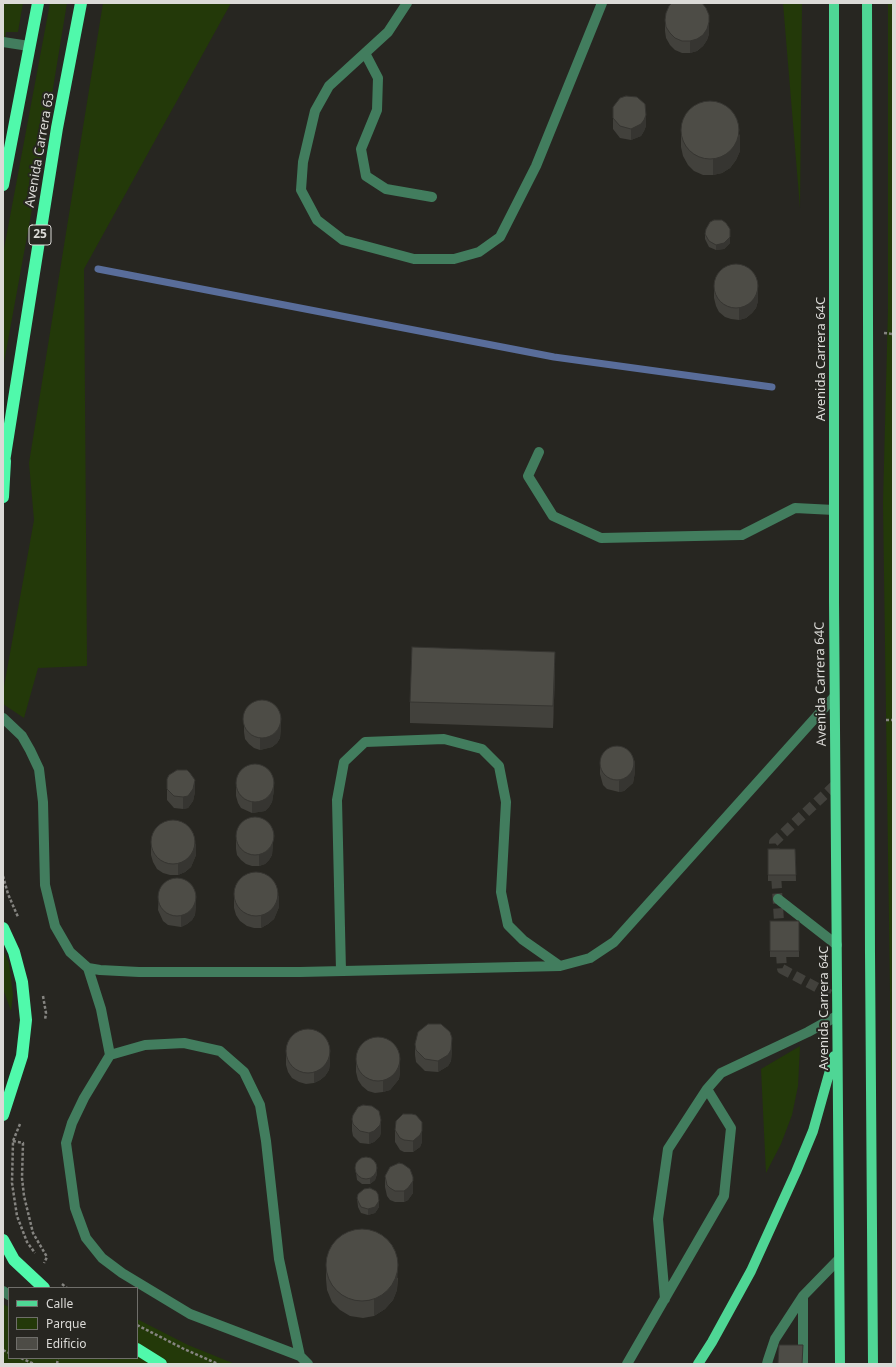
<!DOCTYPE html>
<html>
<head>
<meta charset="utf-8">
<style>
  body { margin:0 }
  #map { position:relative; width:896px; height:1367px; overflow:hidden; background:#272621; font-family:"Noto Sans",sans-serif }
  canvas { display:block }
  .frame { position:absolute; inset:0; border:4px solid #dbdad7; pointer-events:none }
  .legend { position:absolute; left:8px; top:1287px; width:130px; height:72px; box-sizing:border-box; background:#272621; border:1px solid #6f6e6a; margin:0; padding:5px 7px; list-style:none; font-size:12px; color:#dbdad7 }
  .legend li { display:flex; align-items:center; gap:8px; height:20px }
  .legend b { width:20px; border:1px solid #6f6e6a }
</style>
</head>
<body>
<div id="map">
<canvas width="896" height="1367"></canvas>
<div class="frame"></div>
<ul class="legend">
<li><b style="height:5px;background:#4fd695"></b>Calle</li>
<li><b style="height:11px;background:#233909"></b>Parque</li>
<li><b style="height:11px;background:#4d4c46"></b>Edificio</li>
</ul>
</div>
<script>
const context = document.querySelector('canvas').getContext('2d');
context.lineJoin = 'round';
function fill(path, color) {
  context.fillStyle = color;
  context.fill(path, 'evenodd');
}
function shape(rows) {
  const path = new Path2D();
  for (const r of rows) {
    if (r.length === 3) {
      path.moveTo(r[0] + r[2], r[1]);
      path.arc(r[0], r[1], r[2], 0, 2 * Math.PI);
      continue;
    }
    path.moveTo(r[0], r[1]);
    for (let i = 2; i < r.length; i += 2) path.lineTo(r[i], r[i + 1]);
  }
  return path;
}
function strokePath(path, color, width, dash) {
  context.strokeStyle = color;
  context.lineWidth = width;
  context.lineCap = dash ? 'butt' : 'round';
  context.setLineDash(dash || []);
  context.stroke(path);
}
function drawText(font, color, halo, rows, align = 'center') {
  context.font = font + ' "Noto Sans",sans-serif';
  context.lineWidth = 4;
  context.setLineDash([]);
  context.textBaseline = 'middle';
  context.strokeStyle = halo;
  context.fillStyle = color;
  for (const [text, x, y, turn = 0] of rows) {
    context.save();
    context.translate(x, y);
    context.rotate((+turn || 0) * Math.PI / 180);
    context.textAlign = isNaN(turn) ? turn : align;
    if (halo) context.strokeText(text, 0, 0);
    context.fillText(text, 0, 0);
    context.restore();
  }
}
fill(shape([
  [3,3,23,3,18,32,6,32,3,49],
  [50,3,67,3,44,143,3,368,3,254],
  [103,3,231,3,84,269,87,666,38,668,24,718,3,704,3,692,34,520,29,463],
  [783,3,802,3,800,208],
  [888,3,893,3,893,1322,891,1351,892,1130,883,503,888,309],
  [3,950,9,963,13,995,11,1011,3,989],
  [800,1046,798,1086,792,1115,781,1144,766,1173,761,1069],
  [3,1304,9,1307,9,1358,106,1358,109,1360,110,1358,137,1358,137,1319,188,1345,235,1364,3,1364]
]), '#233909');
strokePath(shape([
  [98,269,554,357,772,387]
]), '#596d9a', 7);
strokePath(shape([
  [835,785,774,842,782,969,837,998]
]), '#42413c', 10, [10, 5]);
strokePath(shape([
  [884,333,893,334],
  [886,720,893,720],
  [3,876,8,894,18,917],
  [43,996,46,1013,45,1020],
  [20,1124,13,1141,12,1183,17,1216,27,1242,35,1253],
  [13,1141,23,1143,22,1178,24,1196,33,1233,47,1257,44,1263],
  [62,1284,67,1288],
  [137,1325,184,1349,218,1364],
  [3,1350,9,1353],
  [21,1358,34,1364],
  [57,1364,58,1358]
]), '#858480', 2.5, [3, 2]);
strokePath(shape([
  [407,3,388,32,329,86,315,111,303,162,301,190,317,220,343,240,414,259,454,259,479,252,500,237,536,166,602,3],
  [3,42,29,46],
  [365,53,378,78,377,110,361,149,366,176,386,189,432,197],
  [539,452,528,476,553,516,601,538,742,535,795,508,834,510],
  [3,718,22,736,30,750,39,769,43,802,45,885,55,926,70,952,88,968,100,970,139,972,300,972,560,966,590,958,614,942,834,697],
  [778,899,837,945],
  [88,968,101,1009,110,1055,84,1098,72,1123,66,1143,75,1208,86,1238,102,1258,122,1273,190,1314,300,1356,308,1364],
  [341,971,337,800,344,762,365,742,444,739,482,749,499,766,506,802,501,892,508,925,523,940,560,966],
  [110,1055,145,1045,184,1043,220,1051,244,1072,260,1105,266,1141,279,1259,300,1356],
  [3,1291,9,1295],
  [665,1299,658,1219,668,1149,707,1089],
  [627,1364,724,1196,731,1128,707,1089,721,1073,808,1032,837,1016],
  [767,1364,768,1360,775,1339,803,1296],
  [803,1364,803,1296,839,1259]
]), '#427d5e', 10);
strokePath(shape([
  [834,3,834,602,840,1364],
  [867,3,870,953,873,1364],
  [698,1364,712,1342,751,1271,796,1172,813,1131,834,1056]
]), '#4fd695', 10);
strokePath(shape([
  [3,185,38,3],
  [3,468,57,128,81,3],
  [3,497,5,461],
  [3,928,14,952,22,982,26,1020,22,1056,3,1115],
  [3,1240,14,1260,44,1288],
  [137,1349,161,1364]
]), '#50f9ab', 12);
fill(shape([
  [665,20,709,34,707,40,703,46,697,51,690,53,682,53,675,50,670,45,666,38,665,31],
  [613,107,646,126,644,131,641,136,631,140,620,138,613,129],
  [681,130,740,151,736,160,730,168,722,173,713,175,703,175,694,171,688,165,683,156,681,147],
  [705,234,730,235,730,243,724,249,716,250,709,247,705,239],
  [714,287,758,301,756,308,752,313,746,318,739,320,731,319,725,317,719,312,716,306,714,298],
  [555,674,553,728,410,723,410,702],
  [244,721,281,726,280,738,277,743,272,747,260,750,254,748,249,744,245,739,244,732],
  [600,763,635,772,633,783,624,791,619,792,607,789,603,785,600,774],
  [167,779,195,792,193,801,188,808,183,809,174,808,167,800],
  [236,785,274,790,272,802,269,807,265,811,252,813,241,808,238,803,236,796],
  [236,838,273,843,272,855,269,860,265,864,259,866,252,866,246,864,241,860,237,855,236,849],
  [151,843,196,855,191,867,185,872,178,875,170,875,163,873,157,869,153,862,151,855],
  [768,849,795,849,796,881,768,881],
  [159,892,196,904,195,915,192,920,187,924,181,927,168,925,163,921,158,910],
  [234,896,279,907,274,919,268,924,261,928,254,928,247,926,240,921,236,915,234,908],
  [770,921,799,921,799,957,770,957],
  [415,1044,452,1049,451,1061,448,1066,438,1072,425,1071,416,1062,415,1055],
  [286,1054,330,1063,329,1070,325,1076,320,1080,314,1083,306,1084,299,1082,292,1078,288,1072,286,1065],
  [356,1061,400,1072,399,1079,395,1084,390,1090,383,1092,375,1093,368,1091,362,1086,358,1080,356,1072],
  [352,1119,381,1132,380,1136,374,1142,369,1144,360,1143,353,1136,352,1131],
  [395,1130,422,1142,420,1147,413,1152,404,1152,400,1150,395,1142],
  [356,1167,377,1174,375,1180,370,1184,362,1184,357,1180,356,1173],
  [385,1176,413,1188,413,1193,408,1200,404,1202,395,1202,390,1200,387,1196,385,1187],
  [357,1198,379,1207,375,1213,368,1215,361,1213,358,1207],
  [326,1262,398,1278,397,1290,393,1300,385,1309,374,1316,363,1318,350,1316,340,1310,332,1302,327,1290,326,1279]
]), '#42413c');
fill(shape([
  [709,22,709,34,707,40,703,46,697,51,690,53,690,41],
  [646,115,646,126,644,131,641,136,631,140,631,129],
  [740,134,740,151,736,160,730,168,722,173,713,175,713,158],
  [730,229,730,243,724,249,716,250,716,245],
  [758,289,758,301,756,308,752,313,746,318,739,320,739,308],
  [555,652,555,674,553,728,553,706],
  [281,715,281,726,280,738,277,743,272,747,260,750,260,738],
  [635,760,635,772,633,783,624,791,619,792,619,781],
  [274,779,274,790,272,802,269,807,265,811,252,813,252,802],
  [195,780,195,792,193,801,188,808,183,809,183,797],
  [273,831,273,843,272,855,269,860,265,864,259,866,259,854],
  [196,843,196,855,191,867,185,872,178,875,178,864],
  [196,892,196,904,195,915,192,920,187,924,181,927,181,915],
  [279,895,279,907,274,919,268,924,261,928,261,916],
  [452,1038,452,1049,451,1061,448,1066,438,1072,438,1061],
  [330,1052,330,1063,329,1070,325,1076,320,1080,314,1083,314,1072],
  [400,1060,400,1072,399,1079,395,1084,390,1090,383,1092,383,1081],
  [381,1120,381,1132,380,1136,374,1142,369,1144,369,1133],
  [422,1131,422,1142,420,1147,413,1152,413,1141],
  [377,1168,377,1174,375,1180,370,1184,370,1179],
  [413,1177,413,1193,408,1200,404,1202,404,1191],
  [379,1201,379,1207,375,1213,368,1215,368,1209],
  [398,1261,397,1290,393,1300,385,1309,374,1316,374,1299]
]), '#363531');
const building = shape([
  [672,3,702,3,706,8,709,15,709,22,707,29,703,35,697,39,690,41,682,41,675,38,670,33,666,27,665,20,666,13,669,6,672,3],
  [626,96,637,97,645,104,646,115,644,120,641,124,631,129,620,126,613,118,613,107,620,98,626,96],
  [710,130,29],
  [714,220,722,220,726,223,730,229,730,237,724,243,716,245,709,241,705,234,706,229,710,222,714,220],
  [736,286,22],
  [412,647,555,652,553,706,410,702,412,647],
  [262,719,19],
  [617,763,17],
  [255,783,19],
  [177,770,187,770,190,773,195,780,193,789,188,796,183,797,174,796,167,789,167,779,169,775,177,770],
  [255,836,19],
  [173,842,22],
  [768,849,795,849,796,875,768,875,768,849],
  [256,894,22],
  [177,897,19],
  [770,921,799,921,799,951,770,951,770,921],
  [428,1024,441,1024,450,1032,452,1038,451,1050,448,1055,438,1061,425,1059,416,1050,415,1044,418,1032,428,1024],
  [308,1051,22],
  [378,1059,22],
  [363,1105,372,1106,379,1111,381,1120,380,1125,374,1131,369,1133,360,1131,353,1124,352,1119,353,1115,358,1107,363,1105],
  [403,1114,412,1114,416,1115,422,1122,422,1131,420,1135,413,1141,404,1140,400,1138,395,1130,396,1121,403,1114],
  [366,1168,11],
  [399,1163,403,1164,410,1169,413,1177,413,1181,408,1188,404,1191,395,1191,390,1188,387,1185,385,1176,390,1167,399,1163],
  [370,1188,376,1191,378,1194,379,1201,375,1207,368,1209,361,1207,358,1201,357,1198,358,1194,364,1189,370,1188],
  [362,1265,36],
  [779,1345,803,1345,802,1364,778,1364,779,1345]
]);
fill(building, '#4d4c46');
strokePath(building, '#363531', 1);
for (const [x, y, w] of [
  [40,235,22]
]) {
  const box = new Path2D();
  box.roundRect(x - w / 2, y - 10, w, 20, 3);
  context.fillStyle = '#272621';
  context.fill(box);
  strokePath(box, '#dbdad7', 1);
}
drawText('bold 12px', '#dbdad7', null, [
  ["25",40,235]
]);
drawText('13px', '#dbdad7', '#272621', [
  ["Avenida Carrera 63",40,150,-80],
  ["Avenida Carrera 64C",821,359,-90],
  ["Avenida Carrera 64C",821,684,-91],
  ["Avenida Carrera 64C",824,1008,-90]
]);
</script>
</body>
</html>
